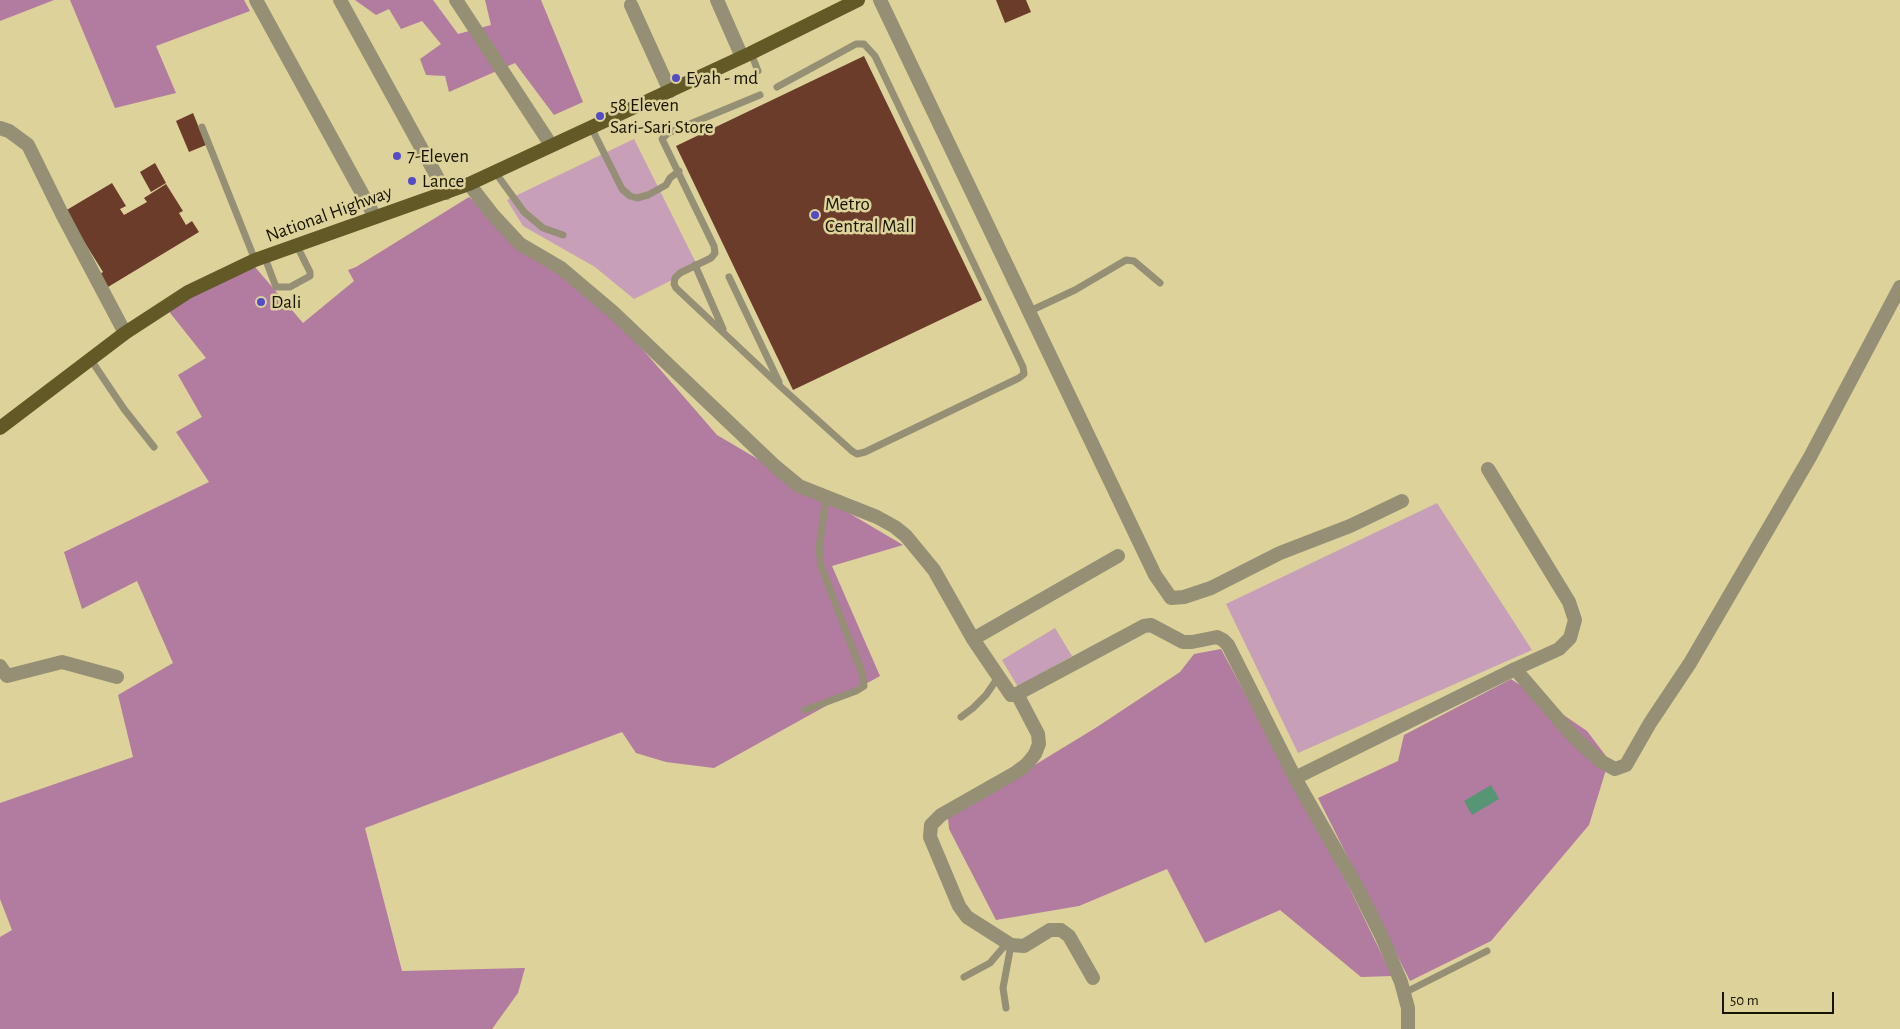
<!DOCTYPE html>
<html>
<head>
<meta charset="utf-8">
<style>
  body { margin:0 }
  #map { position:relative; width:1900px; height:1029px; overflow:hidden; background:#dcd29a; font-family:"Alegreya Sans",sans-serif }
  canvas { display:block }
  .scale { position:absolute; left:1722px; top:992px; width:112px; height:22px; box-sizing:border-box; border:2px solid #171301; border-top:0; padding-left:6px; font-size:15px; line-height:18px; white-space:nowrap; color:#171301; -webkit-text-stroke:4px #dcd29a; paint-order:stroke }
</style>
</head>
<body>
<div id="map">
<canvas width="1900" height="1029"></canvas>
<div class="scale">50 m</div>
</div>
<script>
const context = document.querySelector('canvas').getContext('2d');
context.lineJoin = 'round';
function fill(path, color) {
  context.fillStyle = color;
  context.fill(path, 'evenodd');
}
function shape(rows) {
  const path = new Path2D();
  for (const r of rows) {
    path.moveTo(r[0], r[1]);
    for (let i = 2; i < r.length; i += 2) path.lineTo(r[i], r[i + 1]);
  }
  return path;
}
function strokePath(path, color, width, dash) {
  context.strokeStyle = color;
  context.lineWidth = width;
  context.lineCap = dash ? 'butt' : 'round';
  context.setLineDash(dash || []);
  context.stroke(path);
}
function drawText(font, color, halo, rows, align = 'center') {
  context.font = font + ' "Alegreya Sans",sans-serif';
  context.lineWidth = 5;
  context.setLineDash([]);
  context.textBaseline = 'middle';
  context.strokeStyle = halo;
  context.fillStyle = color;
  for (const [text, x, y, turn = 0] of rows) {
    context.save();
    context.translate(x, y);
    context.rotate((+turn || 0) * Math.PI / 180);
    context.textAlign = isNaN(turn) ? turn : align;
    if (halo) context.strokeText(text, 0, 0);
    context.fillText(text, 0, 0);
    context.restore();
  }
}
fill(shape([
  [634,139,698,267,634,299,595,267,523,226,507,200],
  [1437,503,1532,650,1298,753,1226,604],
  [1055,628,1072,656,1018,687,1002,660]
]), '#c79fb9');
fill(shape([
  [0,0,54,0,0,21],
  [70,0,244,0,250,11,156,46,176,93,115,108],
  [355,0,433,0,458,34,491,25,485,0,541,0,583,102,554,115,515,63,449,92,445,76,426,75,420,59,441,44,422,21,401,29,389,9,376,15],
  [469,197,605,306,717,435,903,545,832,566,880,676,714,768,666,762,636,753,622,732,365,828,402,971,525,968,518,993,492,1029,0,1029,0,937,12,930,0,899,0,803,133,757,118,695,173,663,137,581,82,609,64,552,209,482,176,432,202,417,178,375,206,358,167,309,255,267,303,323,354,281,348,270,356,267],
  [1221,649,1351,891,1392,976,1361,977,1280,910,1205,943,1167,869,1079,906,996,920,949,829,948,818,1097,727,1180,672,1194,654],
  [1511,679,1587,731,1609,760,1589,825,1491,941,1410,981,1318,798,1398,761,1404,735]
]), '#b27ba0');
fill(shape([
  [1491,785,1499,799,1472,815,1464,801]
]), '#579674');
fill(shape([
  [996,0,1026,0,1031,12,1005,23],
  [864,56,982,300,793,390,676,146],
  [193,113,206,145,189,152,176,121],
  [155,163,166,183,151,192,140,172],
  [112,183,126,206,120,209,124,215,147,202,144,198,166,184,183,211,179,213,186,225,192,221,199,232,108,287,100,274,103,272,65,211]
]), '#6c3c2b');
strokePath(shape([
  [751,53,758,71],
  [760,95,668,133,662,139,714,246,715,253,711,258,680,273,675,278,674,284,676,288,781,387,852,451,857,454,865,452,1019,378,1024,374,1023,367,875,56,864,44,856,44,777,87],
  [202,127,255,260],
  [591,127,622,189,630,196,637,198,648,195,666,185,670,178,679,171],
  [495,172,524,212,543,228,563,235],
  [265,258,276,287,290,287,310,276,310,272,297,246],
  [695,265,723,329],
  [729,277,779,382],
  [1030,311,1075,290,1126,260,1134,261,1160,283],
  [91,360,124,409,154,447],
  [805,710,856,691,864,686,862,673,821,566,819,549,826,497],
  [961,717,973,708,986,695,999,676],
  [964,977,990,963,1007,943],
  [1404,993,1487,951],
  [1006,1008,1003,988,1011,945]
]), '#948f75', 7);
strokePath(shape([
  [256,0,375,217],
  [340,0,446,193],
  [456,0,551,145],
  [717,0,742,57],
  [880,0,1155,575,1171,598,1184,597,1211,588,1280,553,1350,526,1402,501],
  [631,5,670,91],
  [0,128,9,131,28,145,62,214,125,333],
  [469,184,493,215,520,244,561,268,613,312,776,467,799,486,877,517,895,527,906,536,934,570,973,639,1011,695,1017,694,1144,626,1151,625,1183,642,1192,642,1217,637,1223,640,1228,645,1295,778,1358,889,1381,935,1401,982,1408,1008,1408,1029],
  [973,639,1118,556],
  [0,666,7,676,62,662,117,677],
  [1515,669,1571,734,1600,761,1615,769,1626,765,1650,723,1690,663,1810,457,1900,287],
  [1017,694,1038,734,1039,744,1035,754,1027,764,1015,773,941,815,931,825,930,837,959,906,967,917,1011,945,1024,946,1050,930,1061,930,1069,936,1093,978],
  [1295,778,1515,669,1559,649,1570,638,1575,620,1569,602,1488,469]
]), '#948f75', 14);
strokePath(shape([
  [0,428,125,333,188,292,255,260,469,184,751,53,858,0]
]), '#625926', 14);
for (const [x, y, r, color] of [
  [676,78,5,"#524dc4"],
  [600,116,5,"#524dc4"],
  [397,156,5,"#524dc4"],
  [412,181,5,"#524dc4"],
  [815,215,5,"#524dc4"],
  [261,302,5,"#524dc4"]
]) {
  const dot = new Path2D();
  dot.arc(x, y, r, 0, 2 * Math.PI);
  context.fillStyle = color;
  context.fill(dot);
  strokePath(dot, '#dcd29a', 2);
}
drawText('19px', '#171301', '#dcd29a', [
  ["Eyah - md",686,78],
  ["58 Eleven",610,105],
  ["Sari-Sari Store",610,127],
  ["7-Eleven",407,156],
  ["Lance",422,181],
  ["Metro",825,204],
  ["Central Mall",825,226],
  ["Dali",271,302]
], 'left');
drawText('19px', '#171301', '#dcd29a', [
  ["National Highway",329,214,-20]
]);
</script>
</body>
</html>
